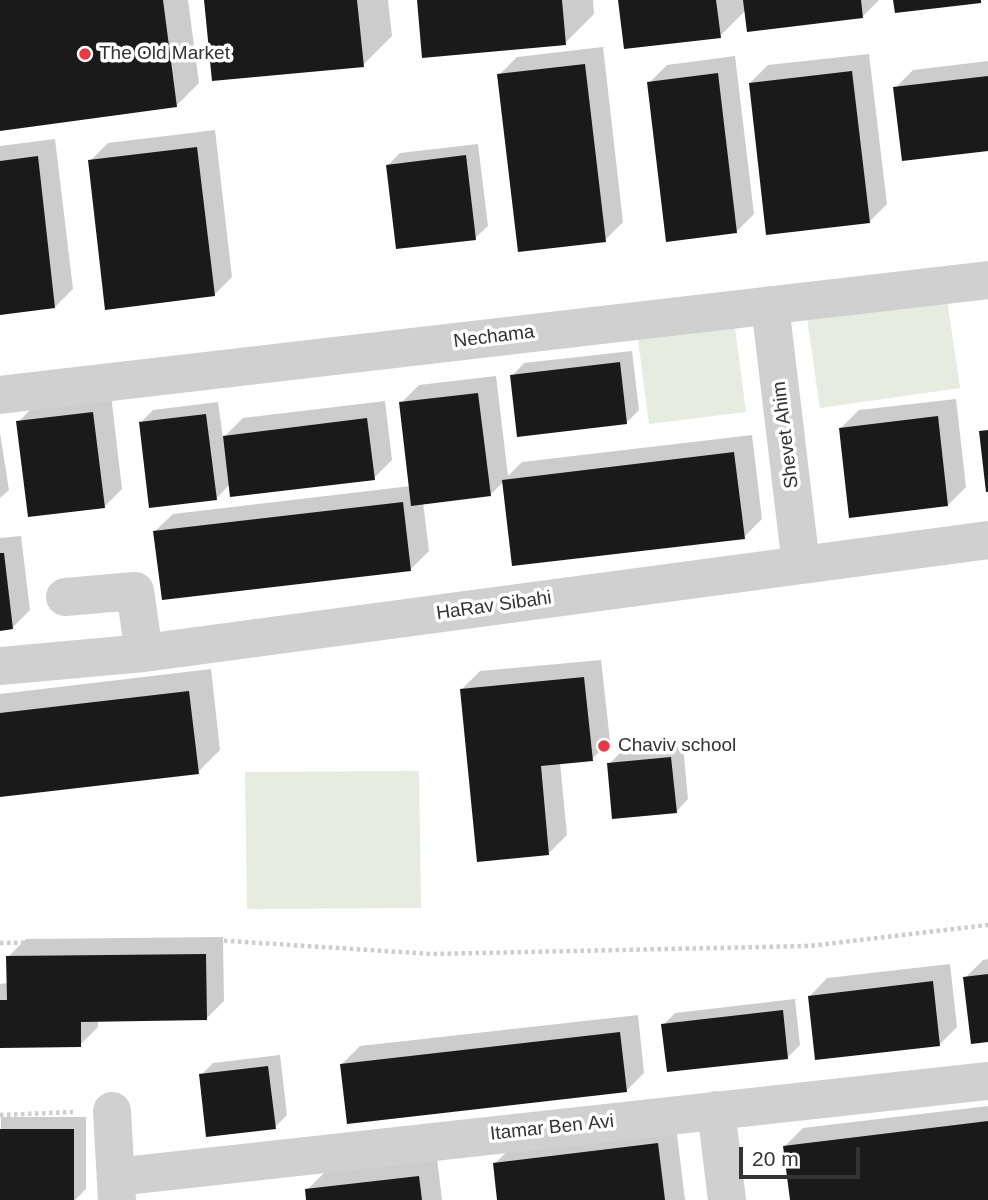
<!DOCTYPE html>
<html>
<head>
<meta charset="utf-8">
<style>
  body { margin:0 }
  #map { position:relative; width:988px; height:1200px; overflow:hidden; background:#fff; font-family:Arial,sans-serif }
  canvas { display:block }
  .scale { position:absolute; left:739px; top:1147px; width:121px; height:32px; box-sizing:border-box; border:4px solid #333; border-top:0; padding-left:9px; font-size:21px; line-height:24px; white-space:nowrap; color:#333; -webkit-text-stroke:5px #fff; paint-order:stroke }
</style>
</head>
<body>
<div id="map">
<canvas width="988" height="1200"></canvas>
<div class="scale">20 m</div>
</div>
<script>
const context = document.querySelector('canvas').getContext('2d');
context.lineJoin = 'round';
function fill(path, color) {
  context.fillStyle = color;
  context.fill(path, 'evenodd');
}
function shape(rows) {
  const path = new Path2D();
  for (const r of rows) {
    path.moveTo(r[0], r[1]);
    for (let i = 2; i < r.length; i += 2) path.lineTo(r[i], r[i + 1]);
  }
  return path;
}
function strokePath(path, color, width, dash) {
  context.strokeStyle = color;
  context.lineWidth = width;
  context.lineCap = dash ? 'butt' : 'round';
  context.setLineDash(dash || []);
  context.stroke(path);
}
function drawText(font, color, halo, rows, align = 'center') {
  context.font = font + ' Arial,sans-serif';
  context.lineWidth = 7;
  context.setLineDash([]);
  context.textBaseline = 'middle';
  context.strokeStyle = halo;
  context.fillStyle = color;
  for (const [text, x, y, turn = 0] of rows) {
    context.save();
    context.translate(x, y);
    context.rotate((+turn || 0) * Math.PI / 180);
    context.textAlign = isNaN(turn) ? turn : align;
    if (halo) context.strokeText(text, 0, 0);
    context.fillText(text, 0, 0);
    context.restore();
  }
}
fill(shape([
  [947,299,960,388,820,408,807,318],
  [734,320,746,412,649,424,637,332],
  [419,771,421,908,247,909,245,772]
]), '#e6ecdf');
fill(shape([
  [0,0,188,0,199,83,176,106,0,129],
  [205,0,388,0,392,36,363,65],
  [419,0,593,0,594,14,565,43],
  [620,0,879,0,863,16,746,10,720,36],
  [603,47,623,222,605,240,499,75,517,57],
  [869,54,887,204,869,222,750,83,768,65],
  [735,56,754,214,736,232,649,83,667,65],
  [988,61,988,149,895,88,913,70],
  [215,130,232,277,214,295,90,161,108,143],
  [55,139,73,289,55,307,0,313,0,146],
  [478,144,488,226,475,238,388,165,400,153],
  [632,351,639,410,626,423,512,376,524,363],
  [496,376,508,476,522,462,752,435,762,519,744,537,504,481,490,495,423,502,429,551,411,569,155,531,173,514,411,486,401,403,419,385],
  [111,395,122,489,104,507,18,422,36,404],
  [956,399,966,487,948,505,841,428,859,410],
  [385,401,392,460,374,478,230,484,216,499,141,422,153,410,218,402,223,438,243,418],
  [0,433,9,490,0,498],
  [21,536,30,610,12,628,0,629,0,538],
  [601,660,610,741,592,759,560,762,567,835,549,853,462,689,480,671],
  [211,669,220,750,198,772,0,795,0,694],
  [683,746,688,799,676,812,609,764,621,752],
  [223,937,224,1001,206,1019,98,1020,98,1027,80,1045,0,1046,0,984,8,983,8,957,26,939],
  [988,959,988,1040,965,978,983,960],
  [950,964,957,1027,939,1045,810,996,827,978],
  [795,999,800,1045,788,1057,663,1025,675,1013],
  [638,1015,644,1073,626,1091,342,1064,360,1046],
  [280,1055,287,1115,275,1127,201,1075,213,1063],
  [988,1106,988,1200,792,1200,785,1146,803,1128],
  [86,1117,86,1189,75,1200,0,1200,1,1117],
  [676,1126,685,1200,499,1200,495,1163,513,1146],
  [437,1158,442,1200,308,1200,307,1190,325,1172]
]), '#0003');
fill(shape([
  [0,0,163,0,177,107,0,131],
  [204,0,357,0,364,67,212,81],
  [417,0,562,0,566,45,422,58],
  [618,0,716,0,721,38,624,49],
  [743,0,861,0,863,18,747,32],
  [893,0,981,0,981,3,895,13],
  [585,64,606,242,518,252,497,74],
  [852,71,870,223,766,235,749,83],
  [718,73,737,233,666,242,647,82],
  [988,76,988,151,902,161,893,87],
  [197,147,215,296,105,310,88,160],
  [466,155,476,240,396,249,386,165],
  [38,156,55,308,0,315,0,161],
  [620,362,627,424,517,437,510,375],
  [478,393,491,496,411,506,399,402],
  [93,412,105,508,28,517,16,421],
  [206,414,217,500,149,508,139,422],
  [938,416,948,506,849,518,839,428],
  [367,418,375,480,230,497,223,436],
  [988,430,988,492,986,492,979,431],
  [734,452,745,539,512,566,502,480],
  [403,502,411,571,162,600,153,531],
  [0,553,4,553,13,629,0,631],
  [584,677,593,761,541,766,549,855,477,862,460,689],
  [189,691,199,774,0,797,0,713],
  [671,757,677,813,612,819,607,763],
  [206,954,207,1020,81,1022,81,1047,0,1048,0,1000,7,1000,6,956],
  [988,974,988,1042,971,1044,963,977],
  [933,981,940,1046,815,1060,808,996],
  [783,1010,788,1059,667,1072,661,1024],
  [620,1032,627,1092,347,1124,340,1064],
  [268,1066,276,1129,206,1137,199,1074],
  [988,1121,988,1200,790,1200,783,1146],
  [0,1129,74,1129,74,1200,0,1200],
  [658,1143,665,1200,497,1200,493,1163],
  [419,1176,422,1200,306,1200,305,1189]
]), '#1a1a1a');
strokePath(shape([
  [0,943,213,940,432,954,809,946,988,925],
  [0,1115,73,1112]
]), '#cdcdcd', 4.5, [3.5, 3.5]);
strokePath(shape([
  [770,305,801,565],
  [0,395,988,280],
  [65,597,135,591,144,653],
  [0,666,144,653,988,540],
  [716,1110,727,1200],
  [112,1111,117,1200],
  [116,1177,988,1081]
]), '#d0d0d0', 38);
for (const [x, y, r, color] of [
  [85,54,7,"#e63946"],
  [604,746,7,"#e63946"]
]) {
  const dot = new Path2D();
  dot.arc(x, y, r, 0, 2 * Math.PI);
  context.fillStyle = color;
  context.fill(dot);
  strokePath(dot, '#fff', 2.5);
}
drawText('19px', '#333', '#fff', [
  ["The Old Market",99,54],
  ["Chaviv school",618,746]
], 'left');
drawText('19px', '#333', '#fff', [
  ["Nechama",494,337,-7],
  ["Shevet Ahim",786,435,-97],
  ["HaRav Sibahi",494,606,-8],
  ["Itamar Ben Avi",552,1128,-6]
]);
</script>
</body>
</html>
